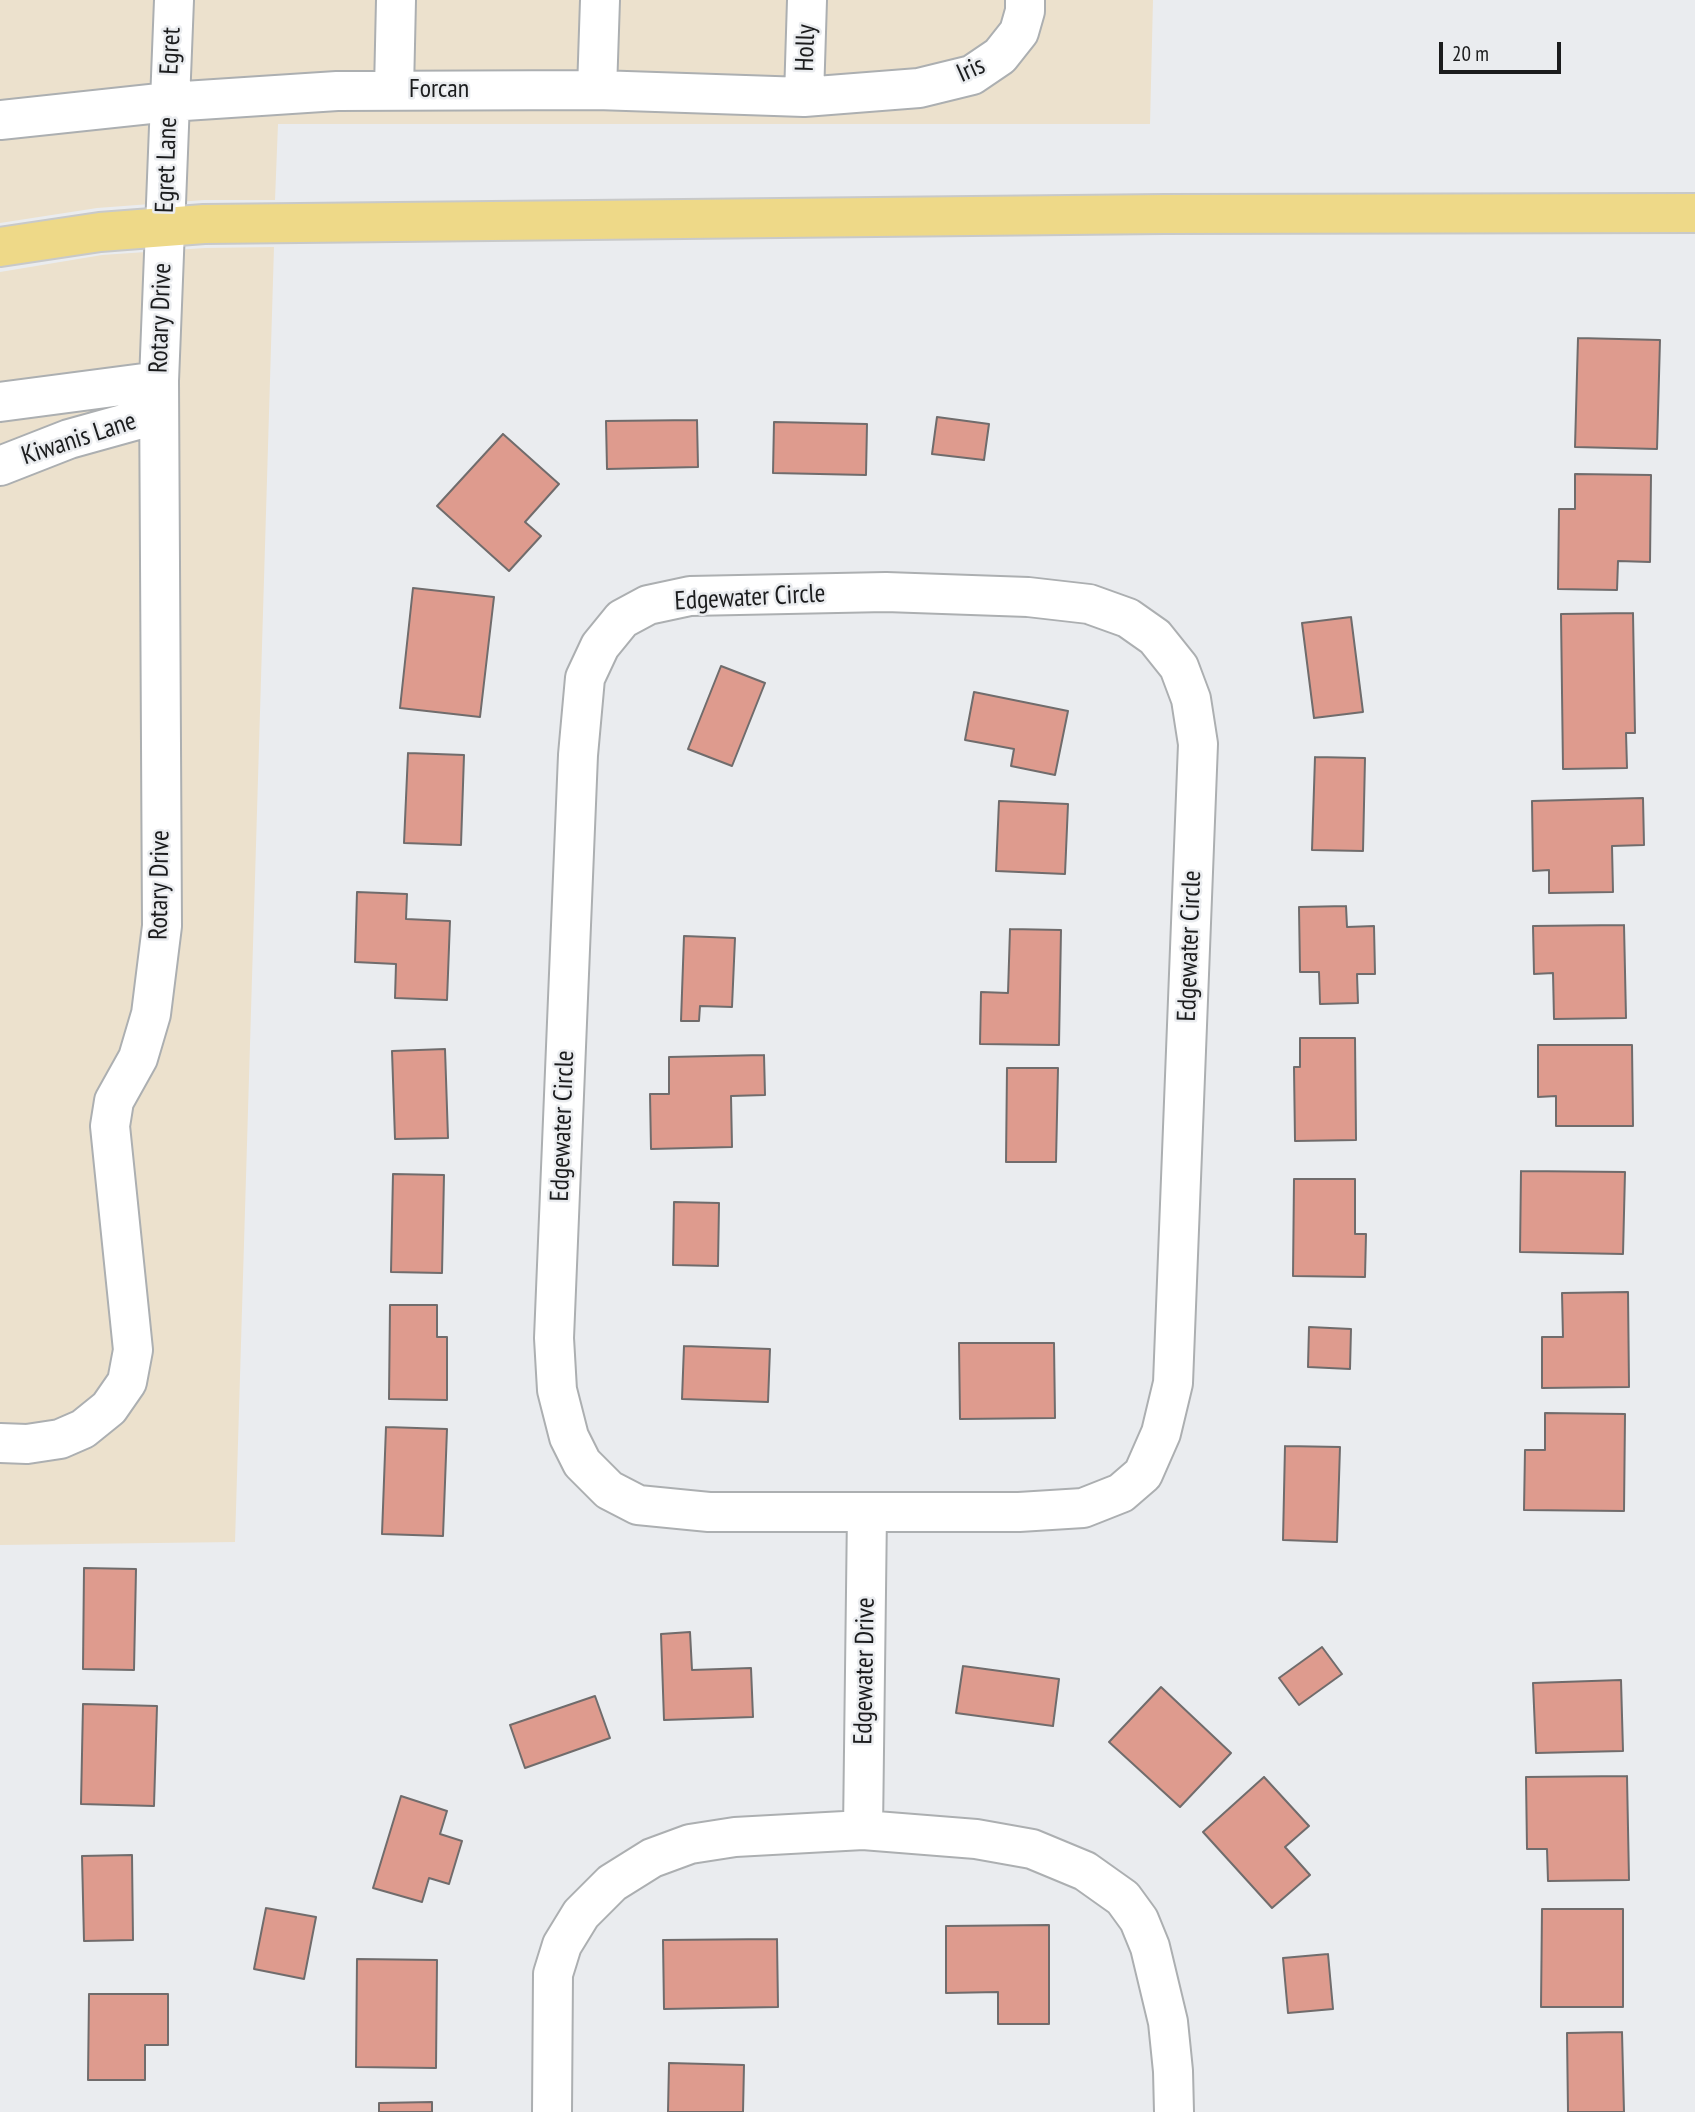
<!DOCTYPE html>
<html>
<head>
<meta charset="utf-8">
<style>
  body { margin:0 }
  #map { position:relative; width:1695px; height:2112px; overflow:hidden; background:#eaecef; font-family:"PT Sans Narrow",sans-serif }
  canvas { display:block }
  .scale { position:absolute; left:1439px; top:42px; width:122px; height:32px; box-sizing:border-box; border:4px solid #1b1c1d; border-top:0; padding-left:9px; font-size:21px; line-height:24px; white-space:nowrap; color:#1b1c1d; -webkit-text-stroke:5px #eaecef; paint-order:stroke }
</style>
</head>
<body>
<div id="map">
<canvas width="1695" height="2112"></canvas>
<div class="scale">20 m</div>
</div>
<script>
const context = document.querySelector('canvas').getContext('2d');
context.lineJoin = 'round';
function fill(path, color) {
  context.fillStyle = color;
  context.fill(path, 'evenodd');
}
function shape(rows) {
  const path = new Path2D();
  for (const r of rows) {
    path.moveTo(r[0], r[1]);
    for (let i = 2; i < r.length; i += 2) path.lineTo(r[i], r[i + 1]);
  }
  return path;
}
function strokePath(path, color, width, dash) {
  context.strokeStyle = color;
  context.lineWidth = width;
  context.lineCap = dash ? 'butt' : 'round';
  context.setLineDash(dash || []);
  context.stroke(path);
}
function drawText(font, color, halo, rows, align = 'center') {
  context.font = font + ' "PT Sans Narrow",sans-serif';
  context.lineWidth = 5;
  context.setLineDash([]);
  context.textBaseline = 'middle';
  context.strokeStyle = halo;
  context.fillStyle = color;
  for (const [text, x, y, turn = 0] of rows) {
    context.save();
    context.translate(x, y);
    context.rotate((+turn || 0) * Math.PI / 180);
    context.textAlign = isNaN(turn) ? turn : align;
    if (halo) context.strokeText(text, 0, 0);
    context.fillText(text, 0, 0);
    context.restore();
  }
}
fill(shape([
  [0,0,1153,0,1150,124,278,124,275,200,204,200,97,208,0,223],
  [274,247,235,1542,0,1545,0,272,102,255,205,248]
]), '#ece1cd');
const building = shape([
  [1578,338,1660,340,1657,449,1575,447,1578,338],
  [937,417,989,424,984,460,932,454,937,417],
  [697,420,698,467,607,469,606,421,697,420],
  [774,422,867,424,866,475,773,473,774,422],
  [503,434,559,484,525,522,541,536,509,571,437,506,503,434],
  [1575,474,1651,475,1650,562,1618,561,1617,590,1558,589,1559,509,1575,509,1575,474],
  [413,588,494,597,480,717,400,708,413,588],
  [1633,613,1635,733,1626,733,1627,768,1563,769,1561,614,1633,613],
  [1351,617,1363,712,1314,718,1302,623,1351,617],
  [721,666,765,683,732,766,688,749,721,666],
  [974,692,1068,711,1055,775,1011,766,1014,749,965,740,974,692],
  [408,753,464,755,461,845,404,843,408,753],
  [1315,757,1365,758,1363,851,1312,850,1315,757],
  [1643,798,1644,845,1612,846,1613,892,1549,893,1549,870,1533,871,1532,801,1643,798],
  [999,801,1068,804,1065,874,996,871,999,801],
  [357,892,407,894,406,919,450,921,447,1000,395,998,396,964,355,962,357,892],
  [1346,906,1347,927,1374,926,1375,974,1357,974,1358,1003,1320,1004,1319,972,1300,972,1299,907,1346,906],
  [1624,925,1626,1018,1554,1019,1553,973,1534,974,1533,926,1624,925],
  [1010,929,1061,930,1059,1045,980,1044,981,992,1008,993,1010,929],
  [684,936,735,938,732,1007,700,1006,699,1021,681,1021,684,936],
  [1300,1038,1355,1038,1356,1140,1295,1141,1294,1067,1300,1067,1300,1038],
  [1538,1045,1632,1045,1633,1126,1556,1126,1556,1096,1538,1097,1538,1045],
  [445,1049,448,1138,395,1139,392,1051,445,1049],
  [764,1055,765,1095,731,1096,732,1147,651,1149,650,1094,669,1094,669,1057,764,1055],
  [1007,1068,1058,1068,1056,1162,1006,1162,1007,1068],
  [1521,1171,1625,1172,1623,1254,1520,1252,1521,1171],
  [393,1174,444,1175,442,1273,391,1272,393,1174],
  [1294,1179,1355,1179,1355,1234,1366,1234,1365,1277,1293,1276,1294,1179],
  [674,1202,719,1203,718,1266,673,1265,674,1202],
  [1628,1292,1629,1387,1542,1388,1542,1337,1563,1337,1562,1293,1628,1292],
  [390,1305,437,1305,437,1337,447,1337,447,1400,389,1399,390,1305],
  [1309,1327,1351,1329,1350,1369,1308,1367,1309,1327],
  [959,1343,1054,1343,1055,1418,960,1419,959,1343],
  [684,1346,770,1349,768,1402,682,1399,684,1346],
  [1545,1413,1625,1414,1624,1511,1524,1510,1525,1450,1545,1450,1545,1413],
  [386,1427,447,1429,443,1536,382,1534,386,1427],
  [1285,1446,1340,1447,1337,1542,1283,1540,1285,1446],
  [84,1568,136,1569,134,1670,83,1669,84,1568],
  [690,1632,692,1670,751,1668,753,1717,664,1720,661,1634,690,1632],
  [1322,1647,1342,1674,1299,1705,1279,1678,1322,1647],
  [963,1666,1059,1679,1053,1726,956,1713,963,1666],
  [1621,1680,1623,1751,1536,1753,1533,1683,1621,1680],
  [1161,1687,1231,1753,1180,1807,1109,1742,1161,1687],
  [595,1696,610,1738,525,1768,510,1725,595,1696],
  [83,1704,157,1706,154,1806,81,1804,83,1704],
  [1627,1776,1629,1880,1548,1881,1547,1849,1527,1849,1526,1777,1627,1776],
  [1264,1777,1309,1826,1285,1847,1310,1875,1272,1908,1203,1832,1264,1777],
  [401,1796,447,1811,440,1834,462,1841,449,1884,429,1878,422,1902,373,1888,401,1796],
  [132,1855,133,1940,84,1941,82,1856,132,1855],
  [266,1908,316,1917,304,1979,254,1969,266,1908],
  [1542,1909,1623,1909,1623,2007,1541,2007,1542,1909],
  [1049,1925,1049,2024,998,2024,998,1992,946,1993,946,1926,1049,1925],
  [777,1939,778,2007,664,2009,663,1940,777,1939],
  [1328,1954,1333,2009,1288,2013,1283,1958,1328,1954],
  [357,1959,437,1960,436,2068,356,2067,357,1959],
  [89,1994,168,1994,168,2045,145,2045,145,2080,88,2080,89,1994],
  [1622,2032,1624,2112,1568,2112,1567,2033,1622,2032],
  [669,2063,744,2065,743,2112,668,2112,669,2063],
  [432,2102,432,2112,379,2112,379,2103,432,2102]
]);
fill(building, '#de9b8e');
strokePath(building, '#706c6c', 2);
const minor = shape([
  [394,90,396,0],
  [597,90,600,0],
  [804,97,807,0],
  [0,120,169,102,337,91,597,90,804,97,919,88,972,75,1000,56,1019,32,1025,11,1025,0],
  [0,402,159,381],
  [0,466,69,439,159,414],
  [886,592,1028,597,1089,604,1128,618,1155,637,1179,667,1191,699,1198,744,1173,1383,1161,1433,1143,1474,1121,1493,1083,1508,1019,1512,709,1512,638,1505,609,1490,582,1463,569,1437,557,1390,554,1338,578,755,585,678,600,646,622,619,648,605,690,596,886,592],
  [0,1443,27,1444,60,1439,83,1429,109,1408,127,1382,133,1350,110,1126,114,1101,138,1058,151,1014,162,926,159,381,174,0],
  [863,1830,867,1512],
  [552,2112,553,1974,562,1945,581,1914,612,1883,652,1858,690,1844,735,1837,863,1830,976,1839,1032,1849,1085,1871,1123,1898,1139,1920,1150,1947,1168,2022,1173,2071,1174,2112]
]);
const major = shape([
  [0,247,100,232,204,224,1164,214,1695,213]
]);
strokePath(minor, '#acafb1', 42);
strokePath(major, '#c8c9c9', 42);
strokePath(minor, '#fff', 38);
strokePath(major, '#eed988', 38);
drawText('26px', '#1b1c1d', '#eaecef', [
  ["Holly",806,48,-88],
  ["Egret",171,51,-87],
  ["Iris",971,70,-24],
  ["Forcan",439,90],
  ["Egret Lane",167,165,-88],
  ["Rotary Drive",161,318,-88],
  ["Kiwanis Lane",79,439,-18],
  ["Edgewater Circle",750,598,-3],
  ["Rotary Drive",160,885,-89],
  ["Edgewater Circle",1190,946,-88],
  ["Edgewater Circle",563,1126,-88],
  ["Edgewater Drive",865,1671,-89]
]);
</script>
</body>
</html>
